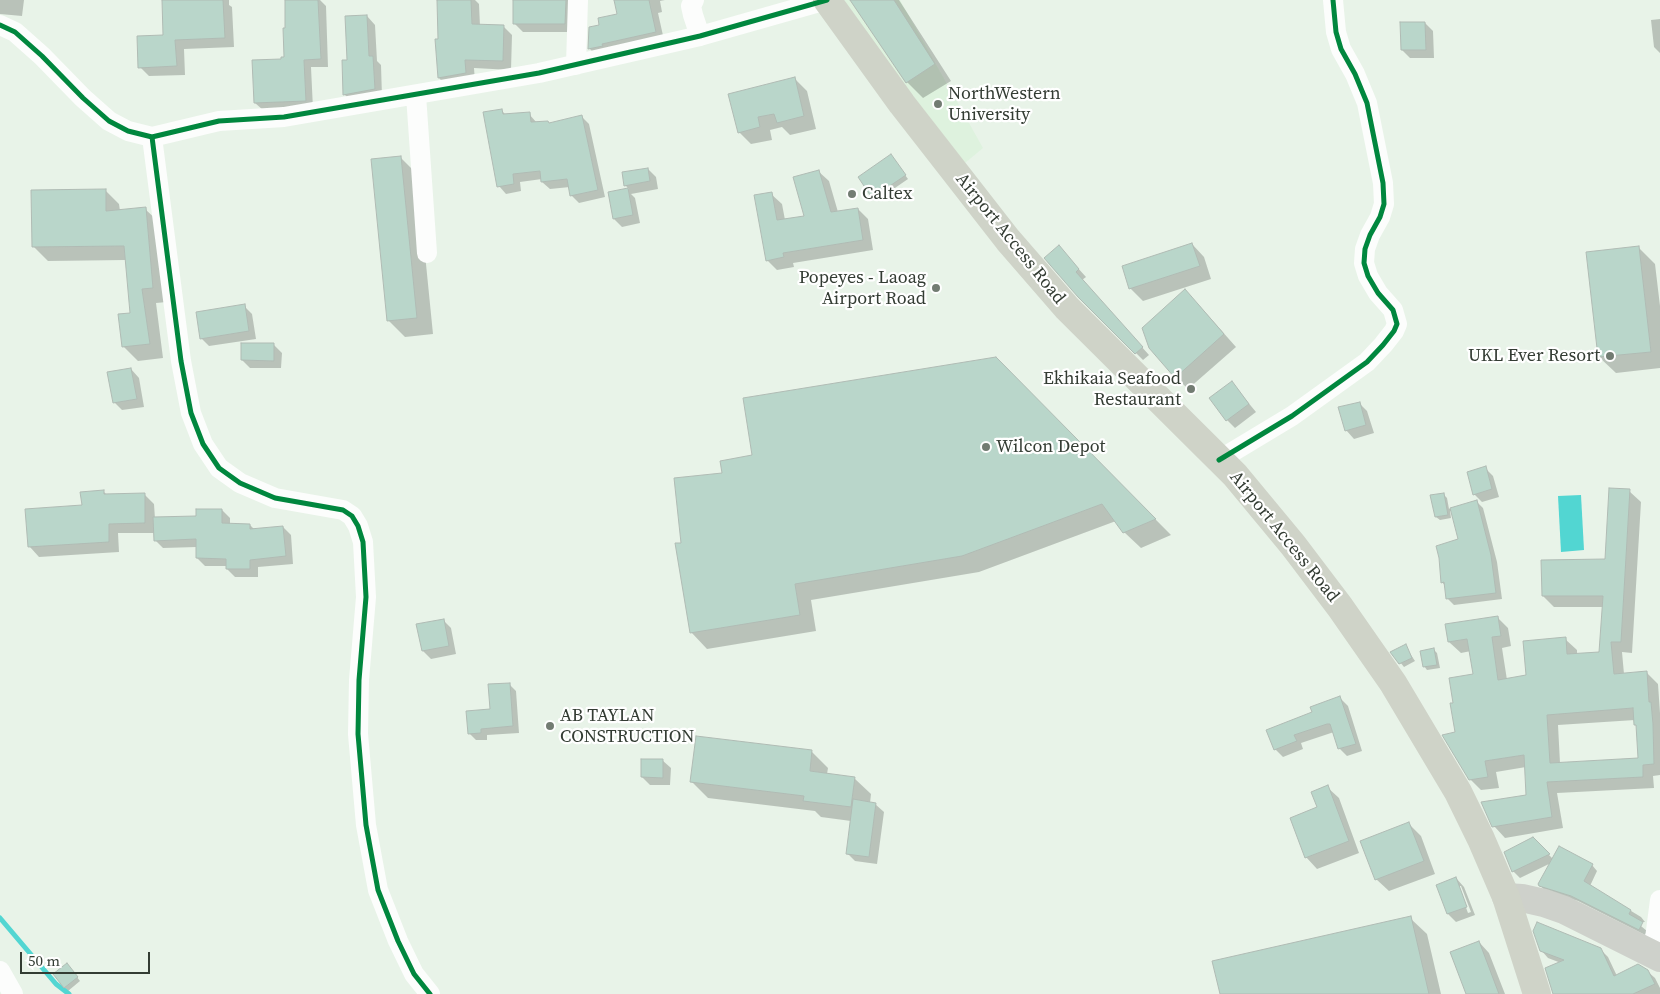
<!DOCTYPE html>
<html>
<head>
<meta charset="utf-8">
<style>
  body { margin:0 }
  #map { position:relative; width:1660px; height:994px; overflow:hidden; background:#e8f3e8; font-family:"Source Serif 4",serif }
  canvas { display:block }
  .scale { position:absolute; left:20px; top:952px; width:130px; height:22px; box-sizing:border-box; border:2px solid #333c33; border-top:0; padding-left:6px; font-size:15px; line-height:18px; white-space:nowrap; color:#333c33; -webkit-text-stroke:4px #fff; paint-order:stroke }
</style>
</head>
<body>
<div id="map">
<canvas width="1660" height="994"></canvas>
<div class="scale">50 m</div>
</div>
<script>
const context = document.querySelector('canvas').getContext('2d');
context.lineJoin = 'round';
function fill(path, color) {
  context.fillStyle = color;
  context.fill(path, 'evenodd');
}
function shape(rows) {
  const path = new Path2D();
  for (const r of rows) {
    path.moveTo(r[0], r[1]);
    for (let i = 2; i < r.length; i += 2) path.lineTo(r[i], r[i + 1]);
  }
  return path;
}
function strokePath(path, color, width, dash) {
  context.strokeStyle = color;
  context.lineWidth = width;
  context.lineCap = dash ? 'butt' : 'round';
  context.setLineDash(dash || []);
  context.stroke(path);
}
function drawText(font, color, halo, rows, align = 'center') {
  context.font = font + ' "Source Serif 4",serif';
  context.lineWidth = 4.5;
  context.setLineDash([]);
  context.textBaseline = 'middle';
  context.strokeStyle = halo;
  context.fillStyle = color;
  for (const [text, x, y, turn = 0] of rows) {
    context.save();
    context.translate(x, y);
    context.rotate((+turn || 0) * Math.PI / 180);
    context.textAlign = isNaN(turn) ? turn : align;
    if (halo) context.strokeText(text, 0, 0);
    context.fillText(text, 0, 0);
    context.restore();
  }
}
fill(shape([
  [844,0,900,0,983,148,965,163,884,59]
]), '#def2de');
fill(shape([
  [1581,495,1584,550,1561,552,1558,496]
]), '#52d6d2');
fill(shape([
  [0,0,24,0,22,16,0,14],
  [192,0,229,0,229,5,232,7,234,47,184,49,185,75,149,76,140,67],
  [287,0,320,0,326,6,328,67,311,67,313,109,263,110,255,103,283,60,285,58],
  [438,0,475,0,479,4,480,26,504,27,512,35,511,70,474,68,475,82,448,87,439,78,437,40,440,40],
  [514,0,576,0,574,32,523,32,514,23],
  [616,0,665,0,660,1,662,12,658,13,664,40,598,58,590,49,590,28,601,26,619,15],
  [852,0,899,0,951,81,923,98,907,82],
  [367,16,375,25,377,61,381,65,382,97,352,102,344,94,348,61],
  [1660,19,1660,53,1654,47,1651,20],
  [1425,23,1433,31,1434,58,1410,58,1402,50],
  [794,78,807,91,816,129,790,135,782,127,770,130,772,140,751,144,739,132],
  [501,110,506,115,529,114,537,123,548,122,550,124,581,116,589,124,605,197,579,203,571,195,570,187,550,189,542,182,542,179,520,182,521,191,506,194,499,186],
  [891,156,908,179,876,201,873,197],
  [401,158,417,174,433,334,405,337,388,320],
  [648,169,656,177,658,189,631,194,635,198,640,223,622,227,614,219,609,193,629,189,625,185],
  [818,171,829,181,838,212,858,209,868,219,873,250,793,263,794,267,777,270,767,260,771,194,782,204,785,220,806,217],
  [105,190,119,204,120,211,145,209,160,223,167,302,156,303,163,358,138,361,123,346,131,314,126,260,48,261,34,247],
  [1192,244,1204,257,1211,279,1143,301,1130,288],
  [1059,247,1086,277,1082,280,1149,355,1143,360,1079,296],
  [1639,248,1655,264,1660,306,1660,368,1616,373,1599,357],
  [1197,303,1236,347,1188,389,1176,377],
  [244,306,252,314,256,339,209,346,201,338],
  [273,344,282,353,281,368,250,368,242,360],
  [995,358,1171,535,1141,548,1124,532,1116,521,979,572,811,600,816,631,707,649,691,632,682,544,723,474,754,456],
  [131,369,139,378,144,407,122,410,114,402],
  [1232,383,1256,412,1235,428,1227,420],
  [1359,403,1367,411,1374,433,1354,439,1346,430],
  [1485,468,1493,476,1499,497,1482,502,1474,494],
  [103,491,107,495,144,494,154,504,155,519,197,517,222,510,230,518,230,524,250,525,255,530,283,527,291,535,293,564,258,567,258,577,235,577,227,569,227,566,205,566,197,558,197,547,163,548,155,540,155,533,118,533,119,552,39,557,30,547],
  [1629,491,1641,502,1632,653,1622,652,1624,674,1646,672,1658,684,1660,713,1660,775,1653,776,1654,788,1557,793,1563,828,1505,838,1494,826,1528,796,1526,767,1496,772,1499,788,1481,790,1470,779,1457,733,1455,704,1474,675,1471,651,1461,653,1449,642,1447,625,1497,617,1508,628,1511,646,1502,648,1507,680,1527,676,1565,639,1577,650,1577,655,1601,653,1603,607,1554,607,1543,596,1606,560],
  [1635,720,1635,724,1637,727,1639,759,1560,763,1558,725],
  [1443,494,1447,498,1449,509,1477,502,1483,508,1497,562,1502,599,1454,605,1447,598,1446,587,1442,582,1460,540,1452,511,1450,511,1451,518,1440,520,1436,517],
  [443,620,451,628,456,654,431,659,423,651],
  [1405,646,1415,661,1404,667,1392,652],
  [1434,650,1437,653,1440,668,1427,670,1424,666],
  [509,684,516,691,519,733,487,735,487,740,476,740,469,733,492,710],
  [1340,698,1348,706,1362,751,1347,756,1340,749,1334,732,1301,743,1303,749,1283,757,1275,749,1313,713],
  [811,751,828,768,827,774,854,778,871,794,870,803,875,804,884,812,877,864,855,861,847,853,851,821,821,817,815,811,708,798,692,782],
  [662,760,671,768,670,785,650,785,642,777],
  [1327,787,1339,798,1359,853,1317,869,1306,857,1318,808],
  [1409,824,1421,836,1435,874,1389,891,1376,879],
  [1533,839,1553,859,1592,865,1597,871,1590,886,1641,917,1645,922,1636,922,1647,931,1645,935,1578,901,1545,891,1540,885,1551,863,1520,878,1513,871],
  [1456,878,1464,887,1475,915,1456,922,1448,914,1437,886],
  [1458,886,1461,886,1471,912,1468,913],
  [1410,918,1427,934,1441,994,1222,994],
  [1479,942,1489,953,1505,994,1467,994],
  [1600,949,1608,957,1617,976,1647,971,1655,978,1660,988,1660,994,1555,994,1561,963,1548,958,1541,950],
  [70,968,80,981,68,991,64,987]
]), '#0003');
strokePath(shape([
  [0,918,56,984,69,994]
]), '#52d6d2', 5);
const building = shape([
  [162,0,223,0,225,38,175,40,177,66,138,68,137,36,163,35,162,0],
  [285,0,318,0,321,59,304,60,306,101,254,103,252,60,281,59,281,57,284,57,283,28,285,28,285,0],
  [437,0,471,0,472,24,504,25,503,61,465,60,466,73,438,78,435,39,438,39,437,0],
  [513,0,566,0,565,24,513,24,513,0],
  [614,0,649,0,656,32,602,44,603,46,588,49,589,27,599,25,598,18,617,14,614,0],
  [850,0,894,0,935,64,906,83,850,0],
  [367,15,369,56,373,56,375,89,343,95,342,60,347,60,345,16,367,15],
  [1400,22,1425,22,1426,50,1401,50,1400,22],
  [795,77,804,116,777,123,774,114,758,117,760,127,738,133,728,94,795,77],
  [502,109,503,114,530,112,531,122,548,121,549,123,582,115,598,190,570,196,567,179,541,182,540,171,513,174,514,184,497,187,483,112,502,109],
  [891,154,906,175,872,198,858,177,891,154],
  [401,156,417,318,387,321,371,159,401,156],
  [648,168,650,181,624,186,622,172,648,168],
  [819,170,831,212,858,208,863,240,783,253,784,257,766,261,754,195,772,192,777,220,804,216,793,177,819,170],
  [628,188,633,215,613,219,608,192,628,188],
  [106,189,106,211,146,207,153,288,142,289,150,344,122,347,118,314,130,313,124,246,32,247,31,190,106,189],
  [1192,243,1200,266,1129,289,1122,266,1192,243],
  [1059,245,1079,269,1076,272,1143,347,1135,354,1078,297,1044,258,1059,245],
  [1639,246,1651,352,1598,357,1586,252,1639,246],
  [1185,289,1224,334,1175,378,1149,348,1142,328,1185,289],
  [245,304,249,331,200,339,196,312,245,304],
  [241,343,274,343,274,361,241,360,241,343],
  [996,357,1156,519,1123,533,1102,504,962,556,795,584,800,615,690,633,675,543,681,543,674,478,722,473,720,461,752,455,743,398,996,357],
  [131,368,137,399,113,403,107,372,131,368],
  [1232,381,1249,404,1226,421,1209,398,1232,381],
  [1360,402,1366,425,1345,431,1338,407,1360,402],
  [1486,466,1492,489,1473,495,1467,472,1486,466],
  [1609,488,1630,489,1621,642,1611,642,1614,674,1647,671,1649,702,1651,702,1653,724,1654,764,1643,765,1643,777,1547,782,1552,817,1492,827,1481,802,1526,795,1524,755,1485,761,1488,777,1469,780,1442,735,1455,732,1450,703,1453,703,1449,678,1473,674,1467,639,1448,642,1445,624,1498,616,1501,636,1492,637,1498,680,1526,675,1523,641,1566,637,1567,654,1599,652,1603,596,1542,596,1541,560,1605,559,1609,488],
  [1633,708,1634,725,1636,725,1638,758,1550,763,1547,715,1633,708],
  [104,490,104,494,145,493,145,523,109,524,109,542,28,547,25,509,82,505,80,492,104,490],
  [1444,493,1448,515,1435,517,1430,495,1444,493],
  [1477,500,1491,555,1496,593,1446,599,1444,582,1441,583,1439,558,1436,546,1458,539,1450,508,1477,500],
  [196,509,222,509,222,523,250,524,250,529,283,526,286,556,250,560,250,569,226,569,226,559,196,558,196,539,154,541,153,517,196,516,196,509],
  [444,619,449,646,422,651,416,624,444,619],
  [1406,644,1412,658,1399,664,1390,652,1406,644],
  [1434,648,1437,665,1423,667,1420,651,1434,648],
  [510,683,513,726,481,729,481,733,468,734,466,711,490,709,488,684,510,683],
  [1340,696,1356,744,1338,749,1330,724,1327,724,1294,735,1297,741,1274,750,1266,730,1312,712,1310,707,1340,696],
  [696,736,812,750,810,771,855,777,851,807,803,801,804,796,690,782,696,736],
  [641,759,663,759,663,778,641,777,641,759],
  [1328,785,1349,841,1305,858,1290,818,1317,807,1311,792,1328,785],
  [853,799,876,803,869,857,846,854,853,799],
  [1409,822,1424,861,1375,880,1360,841,1409,822],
  [1533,837,1550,854,1512,872,1504,852,1533,837],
  [1559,846,1593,864,1584,881,1631,910,1629,914,1643,922,1639,930,1571,896,1539,886,1538,884,1559,846],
  [1456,877,1467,907,1447,914,1436,885,1456,877],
  [1411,916,1429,994,1220,994,1212,961,1411,916],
  [1537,922,1601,948,1614,976,1638,964,1648,970,1655,984,1633,994,1553,994,1545,968,1564,960,1540,951,1533,931,1537,922],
  [1479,941,1499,994,1466,994,1450,952,1479,941],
  [67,963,78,977,64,988,53,974,67,963]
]);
fill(building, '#b9d6ca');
strokePath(building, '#b0bbb4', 1);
strokePath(shape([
  [694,0,691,6,693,15,700,36],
  [0,25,15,32,42,56,83,98,109,121,128,131,152,137,181,361,191,413,203,444,219,468,240,483,275,498,343,510,352,516,358,526,363,542,366,597,359,680,358,734,366,825,378,890,398,941,414,974,430,994],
  [576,65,578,0],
  [416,95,427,253],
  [152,137,219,121,284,117,539,73,700,36,827,0],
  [1219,460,1292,416,1367,362,1383,345,1394,331,1397,324,1393,310,1378,293,1368,276,1364,263,1365,249,1370,235,1380,217,1384,204,1383,183,1367,103,1355,74,1341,49,1336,32,1333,0],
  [1653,954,1660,900],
  [0,971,13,994]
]), '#fcfdfc', 20);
strokePath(shape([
  [1506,897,1522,898,1544,903,1564,910,1660,958]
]), '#ced1cb', 28);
strokePath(shape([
  [827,0,902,104,1008,240,1067,308,1235,475,1293,545,1340,607,1393,683,1458,792,1481,839,1506,897,1537,994]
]), '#cfd3c8', 28);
strokePath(shape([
  [0,25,15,32,42,56,83,98,109,121,128,131,152,137,181,361,191,413,203,444,219,468,240,483,275,498,343,510,352,516,358,526,363,542,366,597,359,680,358,734,366,825,378,890,398,941,414,974,430,994],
  [152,137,219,121,284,117,539,73,700,36,827,0],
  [1219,460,1292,416,1367,362,1383,345,1394,331,1397,324,1393,310,1378,293,1368,276,1364,263,1365,249,1370,235,1380,217,1384,204,1383,183,1367,103,1355,74,1341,49,1336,32,1333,0]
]), '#00873e', 5);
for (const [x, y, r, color] of [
  [938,104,5,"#727c72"],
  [852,194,5,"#727c72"],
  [936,288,5,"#727c72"],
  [1610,356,5,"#727c72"],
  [1191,389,5,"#727c72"],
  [986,447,5,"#727c72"],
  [550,726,5,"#727c72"]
]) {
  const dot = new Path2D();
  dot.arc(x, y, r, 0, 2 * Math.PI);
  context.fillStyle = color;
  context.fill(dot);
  strokePath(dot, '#fff', 2);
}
drawText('18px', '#333c33', '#fff', [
  ["NorthWestern",948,94],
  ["University",948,115],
  ["Caltex",862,194],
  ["Popeyes - Laoag",926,278,"right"],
  ["Airport Road",926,299,"right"],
  ["UKL Ever Resort",1600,356,"right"],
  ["Ekhikaia Seafood",1181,379,"right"],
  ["Restaurant",1181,400,"right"],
  ["Wilcon Depot",996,447],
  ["AB TAYLAN",560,716],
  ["CONSTRUCTION",560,737]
], 'left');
drawText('18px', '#333c33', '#fff', [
  ["Airport Access Road",1010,239,51],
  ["Airport Access Road",1284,537,51]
]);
</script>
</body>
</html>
